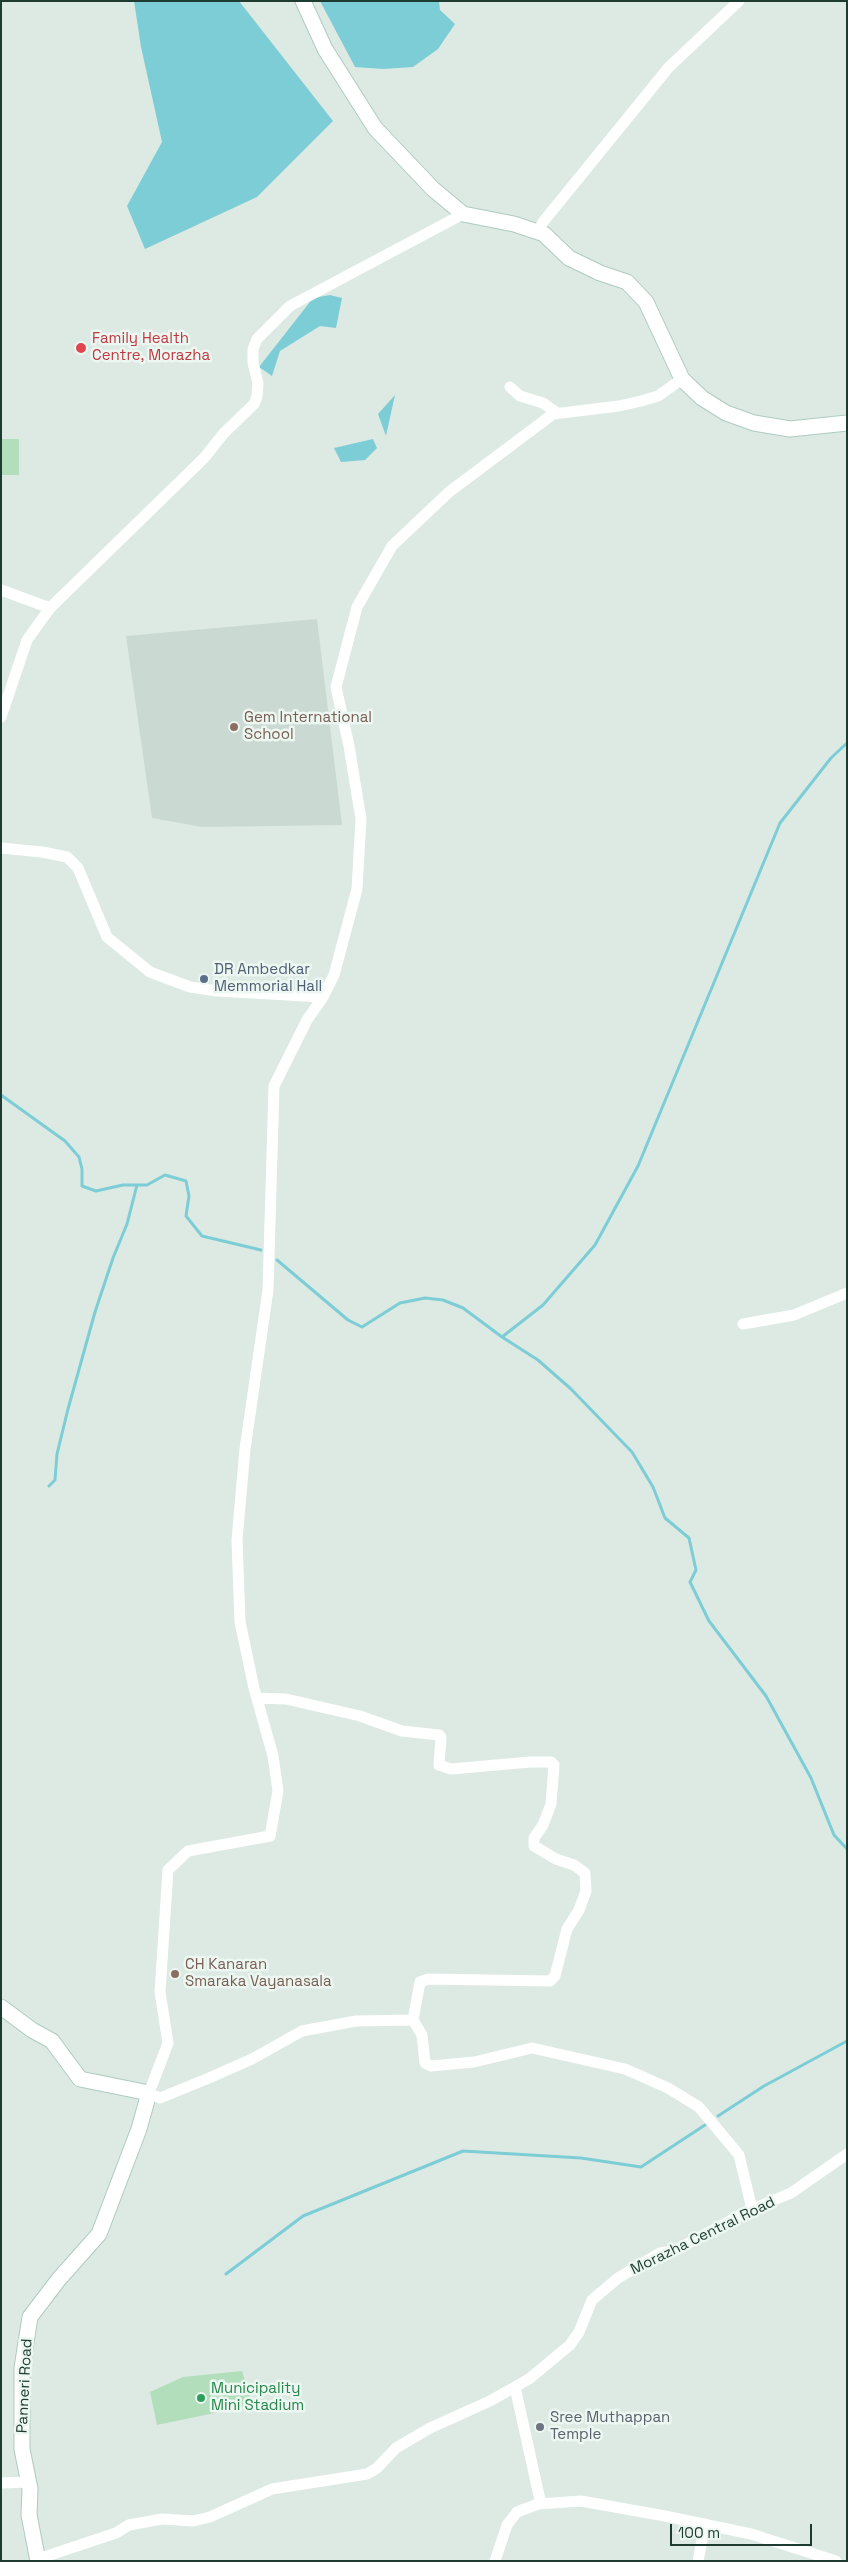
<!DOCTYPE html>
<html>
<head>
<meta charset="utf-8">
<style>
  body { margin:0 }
  #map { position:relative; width:848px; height:2562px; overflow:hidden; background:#dceae3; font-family:"Space Grotesk",sans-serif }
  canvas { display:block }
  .frame { position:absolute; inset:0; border:2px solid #1d3b31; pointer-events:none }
  .scale { position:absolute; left:670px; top:2524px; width:142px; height:22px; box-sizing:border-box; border:2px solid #1d3b31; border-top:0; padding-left:6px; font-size:15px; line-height:18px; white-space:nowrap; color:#1d3b31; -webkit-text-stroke:4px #edf7f1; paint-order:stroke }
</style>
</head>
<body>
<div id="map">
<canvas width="848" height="2562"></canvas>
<div class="frame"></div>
<div class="scale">100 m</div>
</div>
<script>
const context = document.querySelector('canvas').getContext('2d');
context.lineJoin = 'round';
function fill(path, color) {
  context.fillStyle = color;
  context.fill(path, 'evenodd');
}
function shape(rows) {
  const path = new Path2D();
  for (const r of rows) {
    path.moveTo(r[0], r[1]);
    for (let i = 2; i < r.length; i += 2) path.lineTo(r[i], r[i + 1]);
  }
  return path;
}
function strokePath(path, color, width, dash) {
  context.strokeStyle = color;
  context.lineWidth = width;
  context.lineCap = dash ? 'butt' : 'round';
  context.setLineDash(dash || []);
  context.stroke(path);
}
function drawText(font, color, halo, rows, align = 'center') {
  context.font = font + ' "Space Grotesk",sans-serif';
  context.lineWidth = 5;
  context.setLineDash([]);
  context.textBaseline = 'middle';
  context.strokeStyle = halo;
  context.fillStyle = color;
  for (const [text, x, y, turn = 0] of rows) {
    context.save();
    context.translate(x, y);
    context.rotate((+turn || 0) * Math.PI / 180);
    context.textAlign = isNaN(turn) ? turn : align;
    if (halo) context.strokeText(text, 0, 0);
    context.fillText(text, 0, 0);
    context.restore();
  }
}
fill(shape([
  [317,619,342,825,202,827,152,818,126,636]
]), '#cadad2');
fill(shape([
  [1,439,19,439,19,475,1,475],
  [242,2371,253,2405,157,2425,150,2392,183,2377]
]), '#b2debc');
fill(shape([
  [134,1,239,1,333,121,257,197,145,249,127,206,162,142,141,47],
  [320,1,439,1,440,10,455,24,438,49,413,67,383,69,355,67],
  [330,295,342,298,336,328,320,326,280,351,272,376,259,367,313,298],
  [395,395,386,436,378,414],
  [373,439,377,448,365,460,341,462,334,448]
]), '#7dcdd6');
strokePath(shape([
  [1,1095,65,1141,79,1157,82,1169,82,1186,96,1191,123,1185,147,1185,165,1175,186,1181,189,1196,186,1216,202,1236,261,1250],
  [277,1260,348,1320,362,1327,400,1303,425,1298,443,1300,463,1308,502,1337,538,1360,571,1389,632,1452,653,1487,665,1518,689,1538,696,1570,690,1582,709,1621,766,1696,811,1778,834,1835,847,1849],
  [502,1337,543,1305,595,1245,638,1166,780,823,831,758,847,743],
  [49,1486,55,1480,57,1454,68,1409,95,1312,113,1258,127,1224,137,1185],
  [718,2116,764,2086,847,2041],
  [226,2274,303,2216,463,2151,581,2158,641,2167,705,2125]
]), '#7dcdd6', 3);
const secondary = shape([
  [303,1,325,49,375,128,433,189,463,214,514,224,544,234,569,258,600,273,627,282,646,302,682,379,702,398,726,413,754,423,790,429,847,423],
  [1,2007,32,2030,52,2041,80,2079,149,2093,139,2129,99,2234,59,2279,30,2317,22,2368,22,2449,30,2489,29,2515,38,2561]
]);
strokePath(secondary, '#aecbbf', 17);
strokePath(shape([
  [538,232,543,222,669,67,739,1],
  [682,379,658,396,641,401,619,406,553,414,449,492,392,546,357,607,336,687,349,746,361,819,357,889,334,975,323,997,307,1020,274,1086,268,1290,245,1449,237,1540,240,1622,254,1688,273,1756,278,1791,270,1836,188,1851,168,1870,160,1992,168,2043,149,2093,160,2098,209,2078,252,2059,302,2031,356,2021,413,2020,422,2035,425,2063,431,2066,474,2062,532,2048,625,2069,668,2088,699,2107,739,2155,752,2209],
  [510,387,520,396,543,403,557,413],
  [1,590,50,608],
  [1,717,27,640,50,608,204,458,224,433,254,404,257,397,258,383,253,363,253,349,257,339,290,306,463,214],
  [1,848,42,852,67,857,78,868,107,937,150,972,190,987,217,991,323,997],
  [743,1324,794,1315,847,1293],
  [257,1698,286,1699,360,1716,402,1731,439,1735,441,1737,439,1765,451,1769,530,1762,551,1762,554,1765,551,1804,543,1825,534,1838,534,1846,556,1859,574,1865,585,1873,586,1891,579,1910,567,1929,555,1976,550,1981,428,1979,420,1982,413,2020],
  [1,2483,28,2482],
  [538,2504,581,2501,665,2516,751,2534,836,2561],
  [38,2559,116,2533,129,2525,162,2519,193,2521,210,2517,272,2489,367,2474,377,2468,396,2448,430,2428,490,2401,529,2379,570,2345,579,2332,592,2300,618,2278,660,2253,674,2251,748,2211,791,2193,847,2154],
  [495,2561,507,2525,517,2512,538,2504,540,2500,515,2387],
  [698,2561,705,2524]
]), '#fff', 11);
strokePath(secondary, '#fff', 15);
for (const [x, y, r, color] of [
  [81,348,6,"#e0444e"],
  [234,727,5,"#8d6e63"],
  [204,979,5,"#5c6f8a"],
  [175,1974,5,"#8d6e63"],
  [201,2398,5,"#2e9e5b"],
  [540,2427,5,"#6b7280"]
]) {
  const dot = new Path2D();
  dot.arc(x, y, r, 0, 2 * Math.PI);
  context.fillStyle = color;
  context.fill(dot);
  strokePath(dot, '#edf7f1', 2);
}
drawText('15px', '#be3a42', '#edf7f1', [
  ["Family Health",92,339],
  ["Centre, Morazha",92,356]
], 'left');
drawText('15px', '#785e54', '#edf7f1', [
  ["Gem International",244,718],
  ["School",244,735],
  ["CH Kanaran",185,1965],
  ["Smaraka Vayanasala",185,1982]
], 'left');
drawText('15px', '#4e5e75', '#edf7f1', [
  ["DR Ambedkar",214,970],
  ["Memmorial Hall",214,987]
], 'left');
drawText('15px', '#1d3b31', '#edf7f1', [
  ["Morazha Central Road",703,2236,-26],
  ["Panneri Road",25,2386,-87]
]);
drawText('15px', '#27864d', '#edf7f1', [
  ["Municipality",211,2389],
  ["Mini Stadium",211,2406]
], 'left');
drawText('15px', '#5b616d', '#edf7f1', [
  ["Sree Muthappan",550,2418],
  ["Temple",550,2435]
], 'left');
</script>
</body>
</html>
